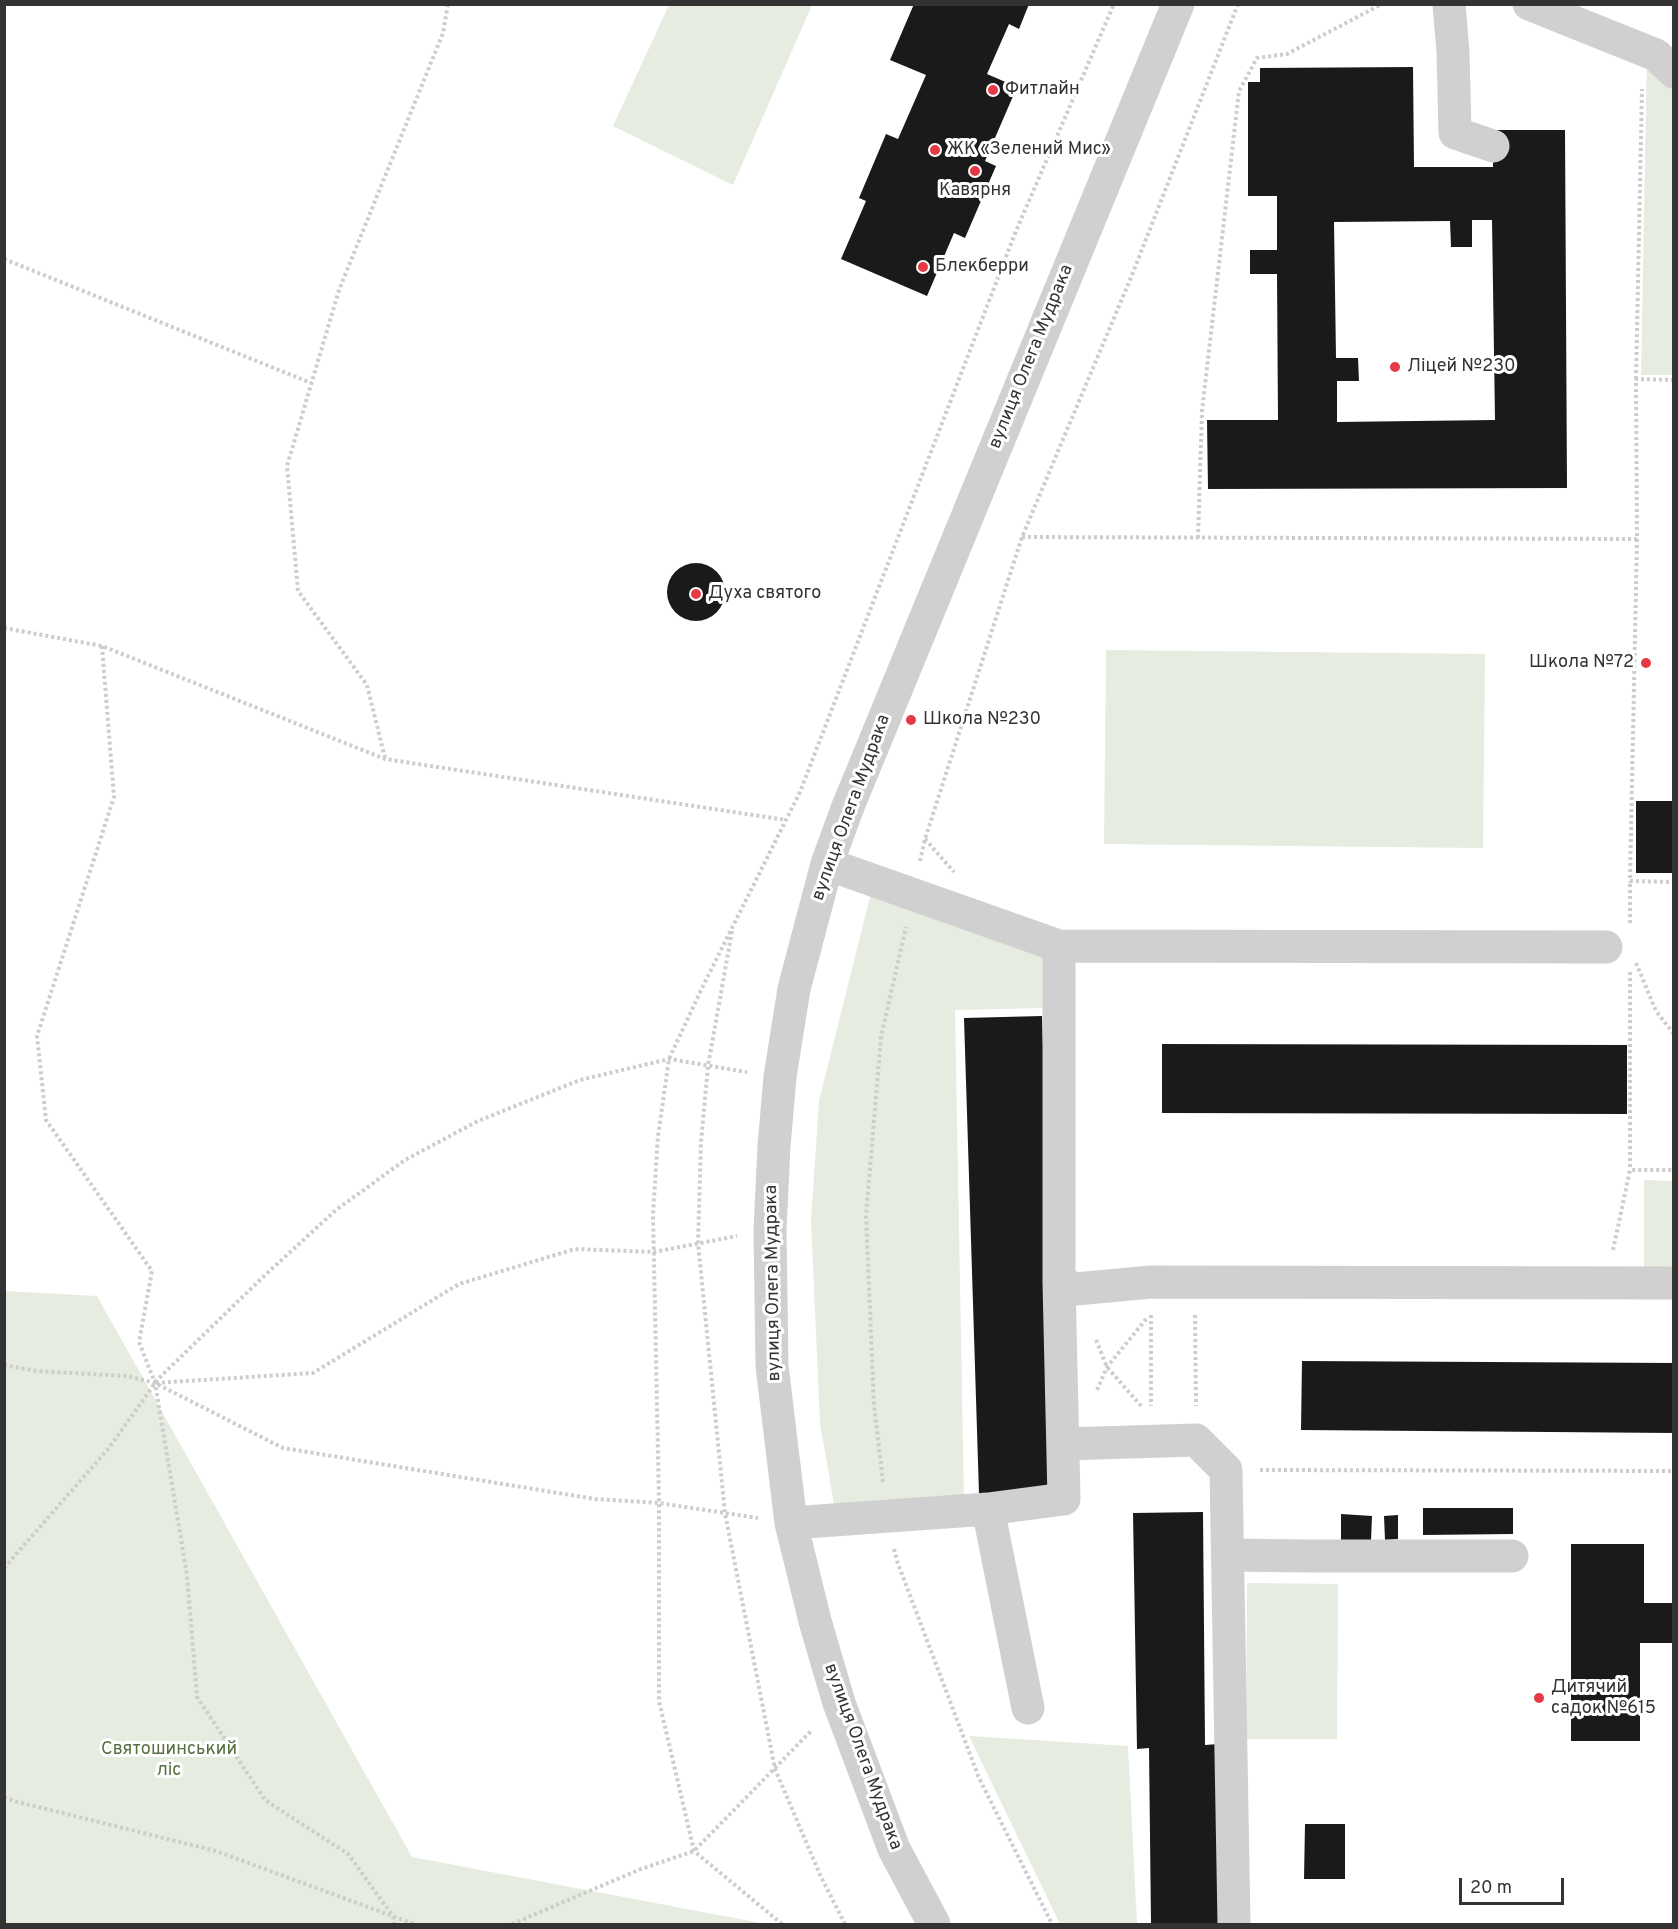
<!DOCTYPE html>
<html>
<head>
<meta charset="utf-8">
<style>
  body { margin:0 }
  #map { position:relative; width:1678px; height:1929px; overflow:hidden; background:#fff; font-family:Overpass,sans-serif }
  canvas { display:block }
  .frame { position:absolute; inset:0; border:6px solid #333; pointer-events:none }
  .scale { position:absolute; left:1459px; top:1878px; width:105px; height:27px; box-sizing:border-box; border:3px solid #333; border-top:0; padding-left:8px; font-size:18px; line-height:21px; white-space:nowrap; color:#333; -webkit-text-stroke:4px #fff; paint-order:stroke }
</style>
</head>
<body>
<div id="map">
<canvas width="1678" height="1929"></canvas>
<div class="frame"></div>
<div class="scale">20 m</div>
</div>
<script>
const context = document.querySelector('canvas').getContext('2d');
context.lineJoin = 'round';
function fill(path, color) {
  context.fillStyle = color;
  context.fill(path, 'evenodd');
}
function shape(rows) {
  const path = new Path2D();
  for (const r of rows) {
    if (r.length === 3) {
      path.moveTo(r[0] + r[2], r[1]);
      path.arc(r[0], r[1], r[2], 0, 2 * Math.PI);
      continue;
    }
    path.moveTo(r[0], r[1]);
    for (let i = 2; i < r.length; i += 2) path.lineTo(r[i], r[i + 1]);
  }
  return path;
}
function strokePath(path, color, width, dash) {
  context.strokeStyle = color;
  context.lineWidth = width;
  context.lineCap = dash ? 'butt' : 'round';
  context.setLineDash(dash || []);
  context.stroke(path);
}
function drawText(font, color, halo, rows, align = 'center') {
  context.font = font + ' Overpass,sans-serif';
  context.lineWidth = 6;
  context.setLineDash([]);
  context.textBaseline = 'middle';
  context.strokeStyle = halo;
  context.fillStyle = color;
  for (const [text, x, y, turn = 0] of rows) {
    context.save();
    context.translate(x, y);
    context.rotate((+turn || 0) * Math.PI / 180);
    context.textAlign = isNaN(turn) ? turn : align;
    if (halo) context.strokeText(text, 0, 0);
    context.fillText(text, 0, 0);
    context.restore();
  }
}
fill(shape([
  [669,5,812,5,733,185,613,126],
  [1647,56,1673,80,1674,375,1641,375],
  [1106,650,1485,654,1483,848,1104,844],
  [872,889,1052,953,1046,1008,955,1010,964,1502,835,1510,820,1423,811,1220,819,1101],
  [1644,1180,1673,1181,1673,1267,1644,1267],
  [4,1291,97,1296,412,1857,766,1924,5,1924],
  [1247,1583,1338,1584,1337,1739,1246,1739],
  [969,1736,1128,1746,1137,1924,1060,1924]
]), '#e6ecdf');
fill(shape([
  [914,4,1029,4,1019,29,1009,24,987,74,1017,87,985,161,996,166,965,238,954,233,927,296,841,259,866,201,859,198,886,134,898,139,926,75,890,60],
  [1413,67,1414,167,1493,167,1493,130,1565,130,1567,488,1208,489,1207,420,1278,420,1277,274,1250,274,1250,250,1277,250,1277,196,1248,196,1248,82,1260,82,1260,68],
  [1472,220,1492,220,1495,420,1337,422,1337,381,1359,381,1358,358,1336,358,1334,222,1450,221,1451,247,1472,247],
  [696,592,29],
  [1636,801,1674,801,1674,873,1636,873],
  [1042,1016,1057,1491,979,1494,964,1018],
  [1162,1044,1627,1045,1627,1114,1162,1113],
  [1302,1361,1674,1363,1674,1433,1301,1430],
  [1423,1508,1513,1508,1513,1534,1423,1535],
  [1203,1512,1205,1745,1218,1744,1222,1924,1151,1924,1149,1748,1137,1749,1133,1513],
  [1341,1514,1372,1516,1371,1541,1341,1540],
  [1398,1515,1398,1539,1385,1540,1384,1516],
  [1571,1544,1644,1544,1644,1603,1674,1603,1674,1643,1640,1643,1640,1741,1571,1741],
  [1305,1824,1345,1824,1345,1879,1304,1879]
]), '#1a1a1a');
strokePath(shape([
  [4,259,311,383],
  [1636,379,1642,89],
  [1022,537,1637,539,1636,379,1674,380],
  [1198,538,1202,411,1239,91,1257,58,1287,54,1382,4],
  [1637,539,1630,881,1674,882],
  [4,628,102,646,385,759,786,820],
  [102,646,114,797,37,1036,46,1120,152,1271,139,1342,155,1383,187,1575,197,1697,265,1800,348,1854,393,1916,394,1924],
  [385,758,367,685,298,591,287,466,339,290,443,33,448,4],
  [925,839,954,872],
  [920,861,925,839,1022,537,1132,275,1238,4],
  [1630,923,1630,881],
  [732,931,708,1066,701,1142,698,1243,725,1513,775,1769,821,1877,845,1924],
  [1636,963,1656,1011,1674,1034],
  [1630,972,1630,1170],
  [1613,1250,1630,1170,1674,1170],
  [1151,1315,1151,1406],
  [1195,1315,1196,1406],
  [1096,1340,1107,1367,1142,1407],
  [4,1365,36,1371,127,1376,155,1383,283,1448,595,1499,659,1503,758,1518],
  [155,1382,263,1277,336,1210,405,1160,478,1121,580,1080,669,1059,747,1072],
  [1097,1390,1107,1367,1147,1318],
  [1260,1470,1674,1471],
  [883,1482,874,1405,866,1216,881,1037,906,927],
  [894,1549,897,1561,979,1778,1052,1924],
  [4,1568,109,1448,155,1383,313,1373,459,1284,575,1249,654,1252,737,1236],
  [4,1797,14,1801,216,1851,414,1924],
  [512,1924,641,1869,694,1851,812,1730],
  [782,1924,694,1851,659,1701,659,1503,653,1214,658,1136,669,1059,702,988,800,792,1016,231,1114,4]
]), '#cdcdcd', 4, [3, 3]);
strokePath(shape([
  [1449,4,1453,52,1455,133,1493,146],
  [1529,4,1656,55,1674,72],
  [827,864,1059,946,1606,947],
  [1059,1282,1076,1289,1151,1282,1674,1283],
  [1064,1444,1196,1440,1226,1470,1234,1924],
  [988,1509,1028,1708],
  [791,1523,988,1509,1064,1499,1059,1282,1059,946],
  [1228,1555,1308,1556,1512,1556],
  [934,1924,894,1849,839,1703,815,1621,791,1523,772,1366,770,1230,774,1146,780,1077,794,989,827,864,847,809,1178,4]
]), '#d0d0d0', 33);
for (const [x, y, r, color] of [
  [993,90,6,"#e63946"],
  [935,150,6,"#e63946"],
  [975,171,6,"#e63946"],
  [923,267,6,"#e63946"],
  [1395,367,6,"#e63946"],
  [696,594,6,"#e63946"],
  [1646,663,6,"#e63946"],
  [911,720,6,"#e63946"],
  [1539,1698,6,"#e63946"]
]) {
  const dot = new Path2D();
  dot.arc(x, y, r, 0, 2 * Math.PI);
  context.fillStyle = color;
  context.fill(dot);
  strokePath(dot, '#fff', 2);
}
drawText('18px', '#333', '#fff', [
  ["Фитлайн",1005,90],
  ["ЖК «Зелений Мис»",947,150],
  ["Кавярня",975,191,"center"],
  ["Блекберри",935,267],
  ["Ліцей №230",1407,367],
  ["Духа святого",708,594],
  ["Школа №72",1634,663,"right"],
  ["Школа №230",923,720],
  ["Дитячий",1551,1688],
  ["садок №615",1551,1709]
], 'left');
drawText('18px', '#333', '#fff', [
  ["вулиця Олега Мудрака",1032,357,-68],
  ["вулиця Олега Мудрака",852,808,-70],
  ["вулиця Олега Мудрака",774,1283,-91],
  ["вулиця Олега Мудрака",862,1757,70]
]);
drawText('18px', '#56703f', '#fff', [
  ["Святошинський",169,1750],
  ["ліс",169,1771]
]);
</script>
</body>
</html>
